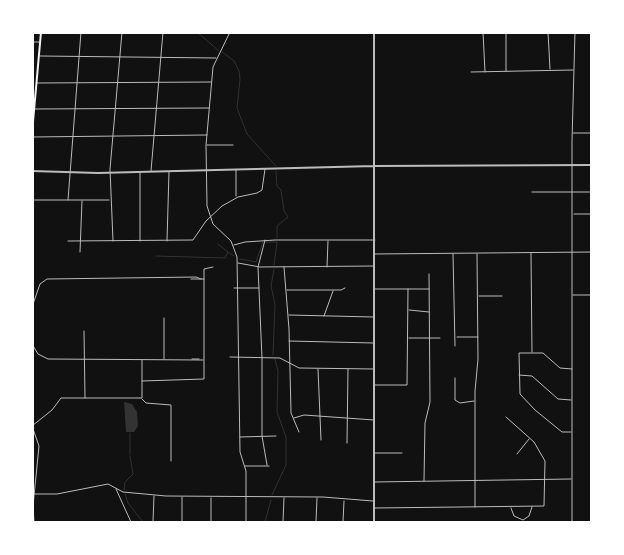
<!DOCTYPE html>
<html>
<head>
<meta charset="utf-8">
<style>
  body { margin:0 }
  #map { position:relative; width:624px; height:555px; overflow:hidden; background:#111; font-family:"Space Grotesk",sans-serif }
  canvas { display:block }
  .frame { position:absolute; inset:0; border:34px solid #fff; pointer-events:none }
</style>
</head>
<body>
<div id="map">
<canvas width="624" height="555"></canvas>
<div class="frame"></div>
</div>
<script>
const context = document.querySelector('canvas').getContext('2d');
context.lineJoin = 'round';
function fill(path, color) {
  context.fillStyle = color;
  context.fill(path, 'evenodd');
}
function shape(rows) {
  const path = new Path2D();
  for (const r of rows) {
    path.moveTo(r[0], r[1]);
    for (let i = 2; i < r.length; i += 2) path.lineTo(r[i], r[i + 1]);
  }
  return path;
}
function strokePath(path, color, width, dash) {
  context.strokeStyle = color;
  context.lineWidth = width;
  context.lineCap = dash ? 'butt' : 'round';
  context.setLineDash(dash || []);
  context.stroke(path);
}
fill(shape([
  [124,402,132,404,137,412,138,426,134,432,126,432]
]), '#333');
strokePath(shape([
  [197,32,219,51],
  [222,52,234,61,239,71,240,79,237,108,247,134,276,166],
  [276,171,277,186,281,190,284,211,288,217,277,226,277,238],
  [266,242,277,242,274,265],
  [218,244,228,252],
  [156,256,225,258,228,252,234,256],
  [240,259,256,262,263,242],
  [273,355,275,304,271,286,274,269],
  [130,433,130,454],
  [124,490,125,482,133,474,130,456],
  [125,494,128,503,143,522],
  [272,495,286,465,286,437,277,412,278,371,275,359],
  [265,522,271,500]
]), '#333', 1);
strokePath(shape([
  [230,32,213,67,206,145,207,206,213,224,231,241,237,257,240,452,246,471,246,522],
  [483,32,485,72],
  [506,32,506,71],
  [548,32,550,69],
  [32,42,39,42],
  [40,56,216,58],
  [471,72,573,70],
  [37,83,211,82],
  [35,109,209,108],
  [573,133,592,133],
  [32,137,207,135],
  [207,145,233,145],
  [151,171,163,32],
  [532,192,592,192],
  [236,196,236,170],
  [32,200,109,200],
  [68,200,81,32],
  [574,214,592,214],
  [265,240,258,267,262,358,262,436,267,465],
  [68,241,193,240,206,221,222,206,238,197,257,193,262,190,265,169],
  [113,241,110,169,122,32],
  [140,241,140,173],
  [167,241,169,172],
  [234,245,245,242,275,240,375,240],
  [80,252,82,201],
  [531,253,532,352],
  [375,254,592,252],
  [453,254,455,346],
  [238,263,260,267,374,266],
  [284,267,289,329,291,413,299,432],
  [327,267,328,241],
  [191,279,204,279],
  [234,288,259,288],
  [375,289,429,289],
  [287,290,341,290,345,288],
  [573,295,592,295],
  [479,296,502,296],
  [32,307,40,284,47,279,196,277,201,279],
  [409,310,429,312],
  [289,315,373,317],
  [324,316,333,291],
  [84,331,85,398],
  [457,337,478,337],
  [409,338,440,338],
  [289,341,373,343],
  [32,344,38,354,48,359,203,360],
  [230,357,280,358,299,368,374,369],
  [164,359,164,318],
  [192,359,199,359],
  [318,369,321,440],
  [519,375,532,376,558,399,571,400],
  [455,378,455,400,460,403,474,401],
  [142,381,204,379,204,269,213,267],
  [375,385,407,385,408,289],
  [142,399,146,403,171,405,171,461],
  [294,418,304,415,374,420],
  [32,426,52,410,61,398,142,398,142,360],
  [32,426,39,446,33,506,34,522],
  [571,432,562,432,535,410,520,394,519,353,543,353,560,368,572,369],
  [240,437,276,436],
  [347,443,348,369],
  [375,453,402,453],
  [517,454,529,439],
  [245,466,269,466],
  [424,481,425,423,430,402,429,274],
  [375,482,571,479],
  [116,489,131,522],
  [32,494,57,494,108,484,123,492,166,496,323,497,373,501],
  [211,498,211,522],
  [475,507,475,391,478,359,477,254],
  [375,508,544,506,545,461,534,442,506,417],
  [511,508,514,516,523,520,529,516,532,507],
  [153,522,154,496],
  [182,522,182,497],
  [283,522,284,498],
  [294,522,334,522],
  [316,522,317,498],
  [343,522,344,501],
  [572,522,572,141,575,32]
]), '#bcbcbc', 1);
strokePath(shape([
  [32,171,98,173,374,166,592,165],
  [374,522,374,32]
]), '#bcbcbc', 2);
strokePath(shape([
  [32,133,41,32]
]), '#f5f5f5', 2);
</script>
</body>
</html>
